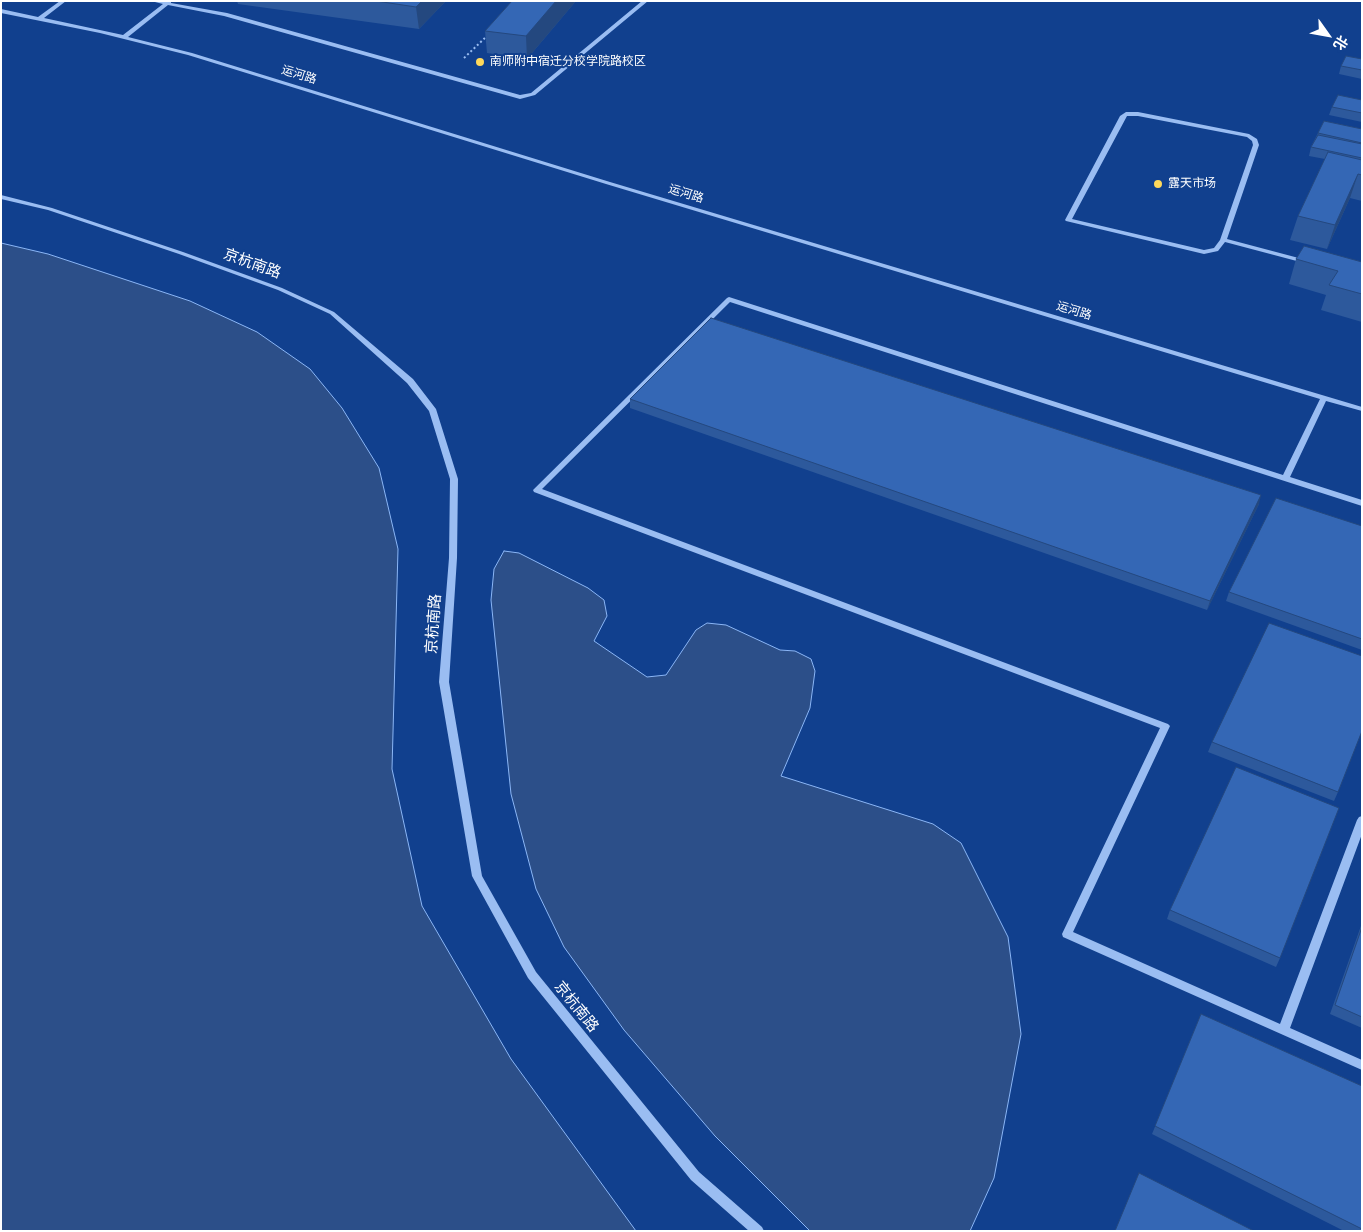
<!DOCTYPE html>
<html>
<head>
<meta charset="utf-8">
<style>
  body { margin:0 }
  #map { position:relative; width:1363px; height:1232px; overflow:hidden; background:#11408e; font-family:Helvetica,"Noto Sans SC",sans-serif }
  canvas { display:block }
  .frame { position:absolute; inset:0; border:2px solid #fff; pointer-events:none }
  .north { position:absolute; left:1303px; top:10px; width:50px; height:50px; -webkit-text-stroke:4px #11408e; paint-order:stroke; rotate:122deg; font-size:14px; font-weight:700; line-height:20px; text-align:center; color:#fff }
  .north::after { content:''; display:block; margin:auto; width:18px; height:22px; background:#fff; clip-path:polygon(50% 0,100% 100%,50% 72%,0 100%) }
</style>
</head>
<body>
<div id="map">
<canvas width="1363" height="1232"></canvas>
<div class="frame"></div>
<div class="north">北</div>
</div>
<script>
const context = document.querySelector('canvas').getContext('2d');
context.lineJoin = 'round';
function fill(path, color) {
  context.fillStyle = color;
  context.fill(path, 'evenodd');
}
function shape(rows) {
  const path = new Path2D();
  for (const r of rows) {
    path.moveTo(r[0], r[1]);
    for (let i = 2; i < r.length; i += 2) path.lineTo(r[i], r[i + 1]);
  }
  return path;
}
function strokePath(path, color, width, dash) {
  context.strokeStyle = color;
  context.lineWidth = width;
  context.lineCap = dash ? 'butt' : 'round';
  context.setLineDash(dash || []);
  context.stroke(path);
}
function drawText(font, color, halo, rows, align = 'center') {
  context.font = font + ' Helvetica,"Noto Sans SC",sans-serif';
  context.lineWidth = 4;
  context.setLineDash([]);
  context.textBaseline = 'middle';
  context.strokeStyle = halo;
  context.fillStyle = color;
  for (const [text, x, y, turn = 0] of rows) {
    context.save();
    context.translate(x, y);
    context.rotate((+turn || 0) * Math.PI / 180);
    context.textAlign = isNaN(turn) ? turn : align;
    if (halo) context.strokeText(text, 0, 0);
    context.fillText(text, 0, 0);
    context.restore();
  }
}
const water = shape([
  [1,243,48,254,190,301,257,332,310,369,342,408,379,468,398,549,392,769,422,906,511,1059,636,1231,1,1231,1,243],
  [504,551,519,553,588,588,604,600,607,616,594,641,647,677,666,675,696,630,707,623,726,625,780,650,795,651,811,659,815,671,810,708,781,776,933,824,961,843,1008,937,1021,1034,994,1178,970,1231,810,1231,715,1136,624,1030,564,947,536,889,511,794,491,600,494,569,504,551]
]);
fill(water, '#2c4f89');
strokePath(water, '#8bb6f6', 1);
strokePath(shape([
  [464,58,488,35]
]), '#9abdf2', 2, [2, 2.5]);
fill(shape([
  [60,1,66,1,44,18,123,35,163,4,151,1,171,1,171,3,227,13,520,95,531,93,642,1,648,1,535,95,520,99,224,16,168,5,128,37,192,53,610,182,1362,407,1362,411,1326,401,1290,477,1362,500,1362,506,730,302,542,489,1168,724,1170,726,1073,932,1280,1024,1357,820,1359,817,1362,816,1362,834,1290,1028,1362,1060,1362,1070,1063,937,1062,934,1160,728,534,492,533,490,727,298,729,297,1283,475,1320,399,606,184,188,55,100,33,1,13,1,9,38,17,60,1],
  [1126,112,1138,112,1249,134,1257,139,1259,145,1227,239,1310,261,1310,263,1308,264,1225,242,1218,251,1204,254,1066,221,1065,220,1120,116,1126,112],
  [1127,116,1138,116,1247,137,1252,141,1253,145,1220,240,1214,248,1204,250,1072,219,1127,116],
  [1,195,52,208,183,252,282,288,334,312,413,379,436,409,458,479,457,558,449,682,482,876,536,972,699,1172,762,1227,764,1231,749,1231,691,1180,528,978,472,876,439,682,449,558,450,479,429,411,407,383,330,314,278,290,179,254,48,210,1,199,1,195]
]), '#9abdf2');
fill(shape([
  [237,1,446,1,419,29,238,4],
  [512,1,576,1,527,59,487,53,485,31],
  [1362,59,1362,79,1339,74,1341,66],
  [1362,100,1362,122,1329,115,1332,107],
  [1324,121,1362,129,1362,201,1350,198,1327,249,1290,240,1298,216,1325,159,1309,156,1311,147],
  [1296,259,1362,262,1362,322,1321,310,1326,295,1289,284],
  [630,399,1259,504,1207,610,630,408],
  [1362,526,1362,650,1226,601,1229,592],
  [1212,742,1338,792,1334,801,1208,752],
  [1170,910,1280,958,1276,967,1167,919],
  [1362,923,1362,1028,1330,1014],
  [1201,1014,1362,1086,1362,1231,1344,1231,1152,1134]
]), '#2d599c');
fill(shape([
  [422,1,446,1,419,29,416,7],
  [556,1,576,1,527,59,526,36],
  [1358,174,1350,198,1327,249,1335,225],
  [1261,495,1259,504,1207,610,1210,601]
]), '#24487f');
const building = shape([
  [376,1,422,1,416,7,376,1],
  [512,1,556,1,526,36,485,31,512,1],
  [1346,56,1362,59,1362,70,1341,66,1346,56],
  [1338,95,1362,100,1362,113,1332,107,1338,95],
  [1324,121,1362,129,1362,143,1318,133,1324,121],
  [1318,135,1362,144,1362,158,1311,147,1318,135],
  [1328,152,1362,160,1362,175,1358,174,1335,225,1298,216,1328,152],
  [1304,246,1362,262,1362,294,1329,285,1338,271,1296,259,1304,246],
  [711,318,1261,495,1210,601,630,399,711,318],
  [1276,498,1362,526,1362,639,1229,592,1276,498],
  [1269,623,1362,656,1362,731,1338,792,1212,742,1269,623],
  [1236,767,1339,808,1280,958,1170,910,1236,767],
  [1362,927,1362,1017,1335,1005,1362,927],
  [1201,1014,1362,1086,1362,1229,1155,1126,1201,1014],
  [1139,1173,1254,1231,1115,1231,1139,1173]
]);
fill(building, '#3467b5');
strokePath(building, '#24487f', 1);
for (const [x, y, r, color] of [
  [480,62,5,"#ffd95b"],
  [1158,184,5,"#ffd95b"]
]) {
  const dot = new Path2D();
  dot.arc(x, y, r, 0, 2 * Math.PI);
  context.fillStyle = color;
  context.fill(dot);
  strokePath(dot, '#11408e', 2);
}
drawText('12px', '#fff', '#11408e', [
  ["南师附中宿迁分校学院路校区",490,62],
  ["露天市场",1168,184]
], 'left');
drawText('12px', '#fff', '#11408e', [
  ["运河路",299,75,17],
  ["运河路",686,194,17],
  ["运河路",1074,311,17]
]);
drawText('15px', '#fff', '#11408e', [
  ["京杭南路",252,264,20],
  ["京杭南路",434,624,-86],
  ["京杭南路",576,1007,51]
]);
</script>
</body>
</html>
